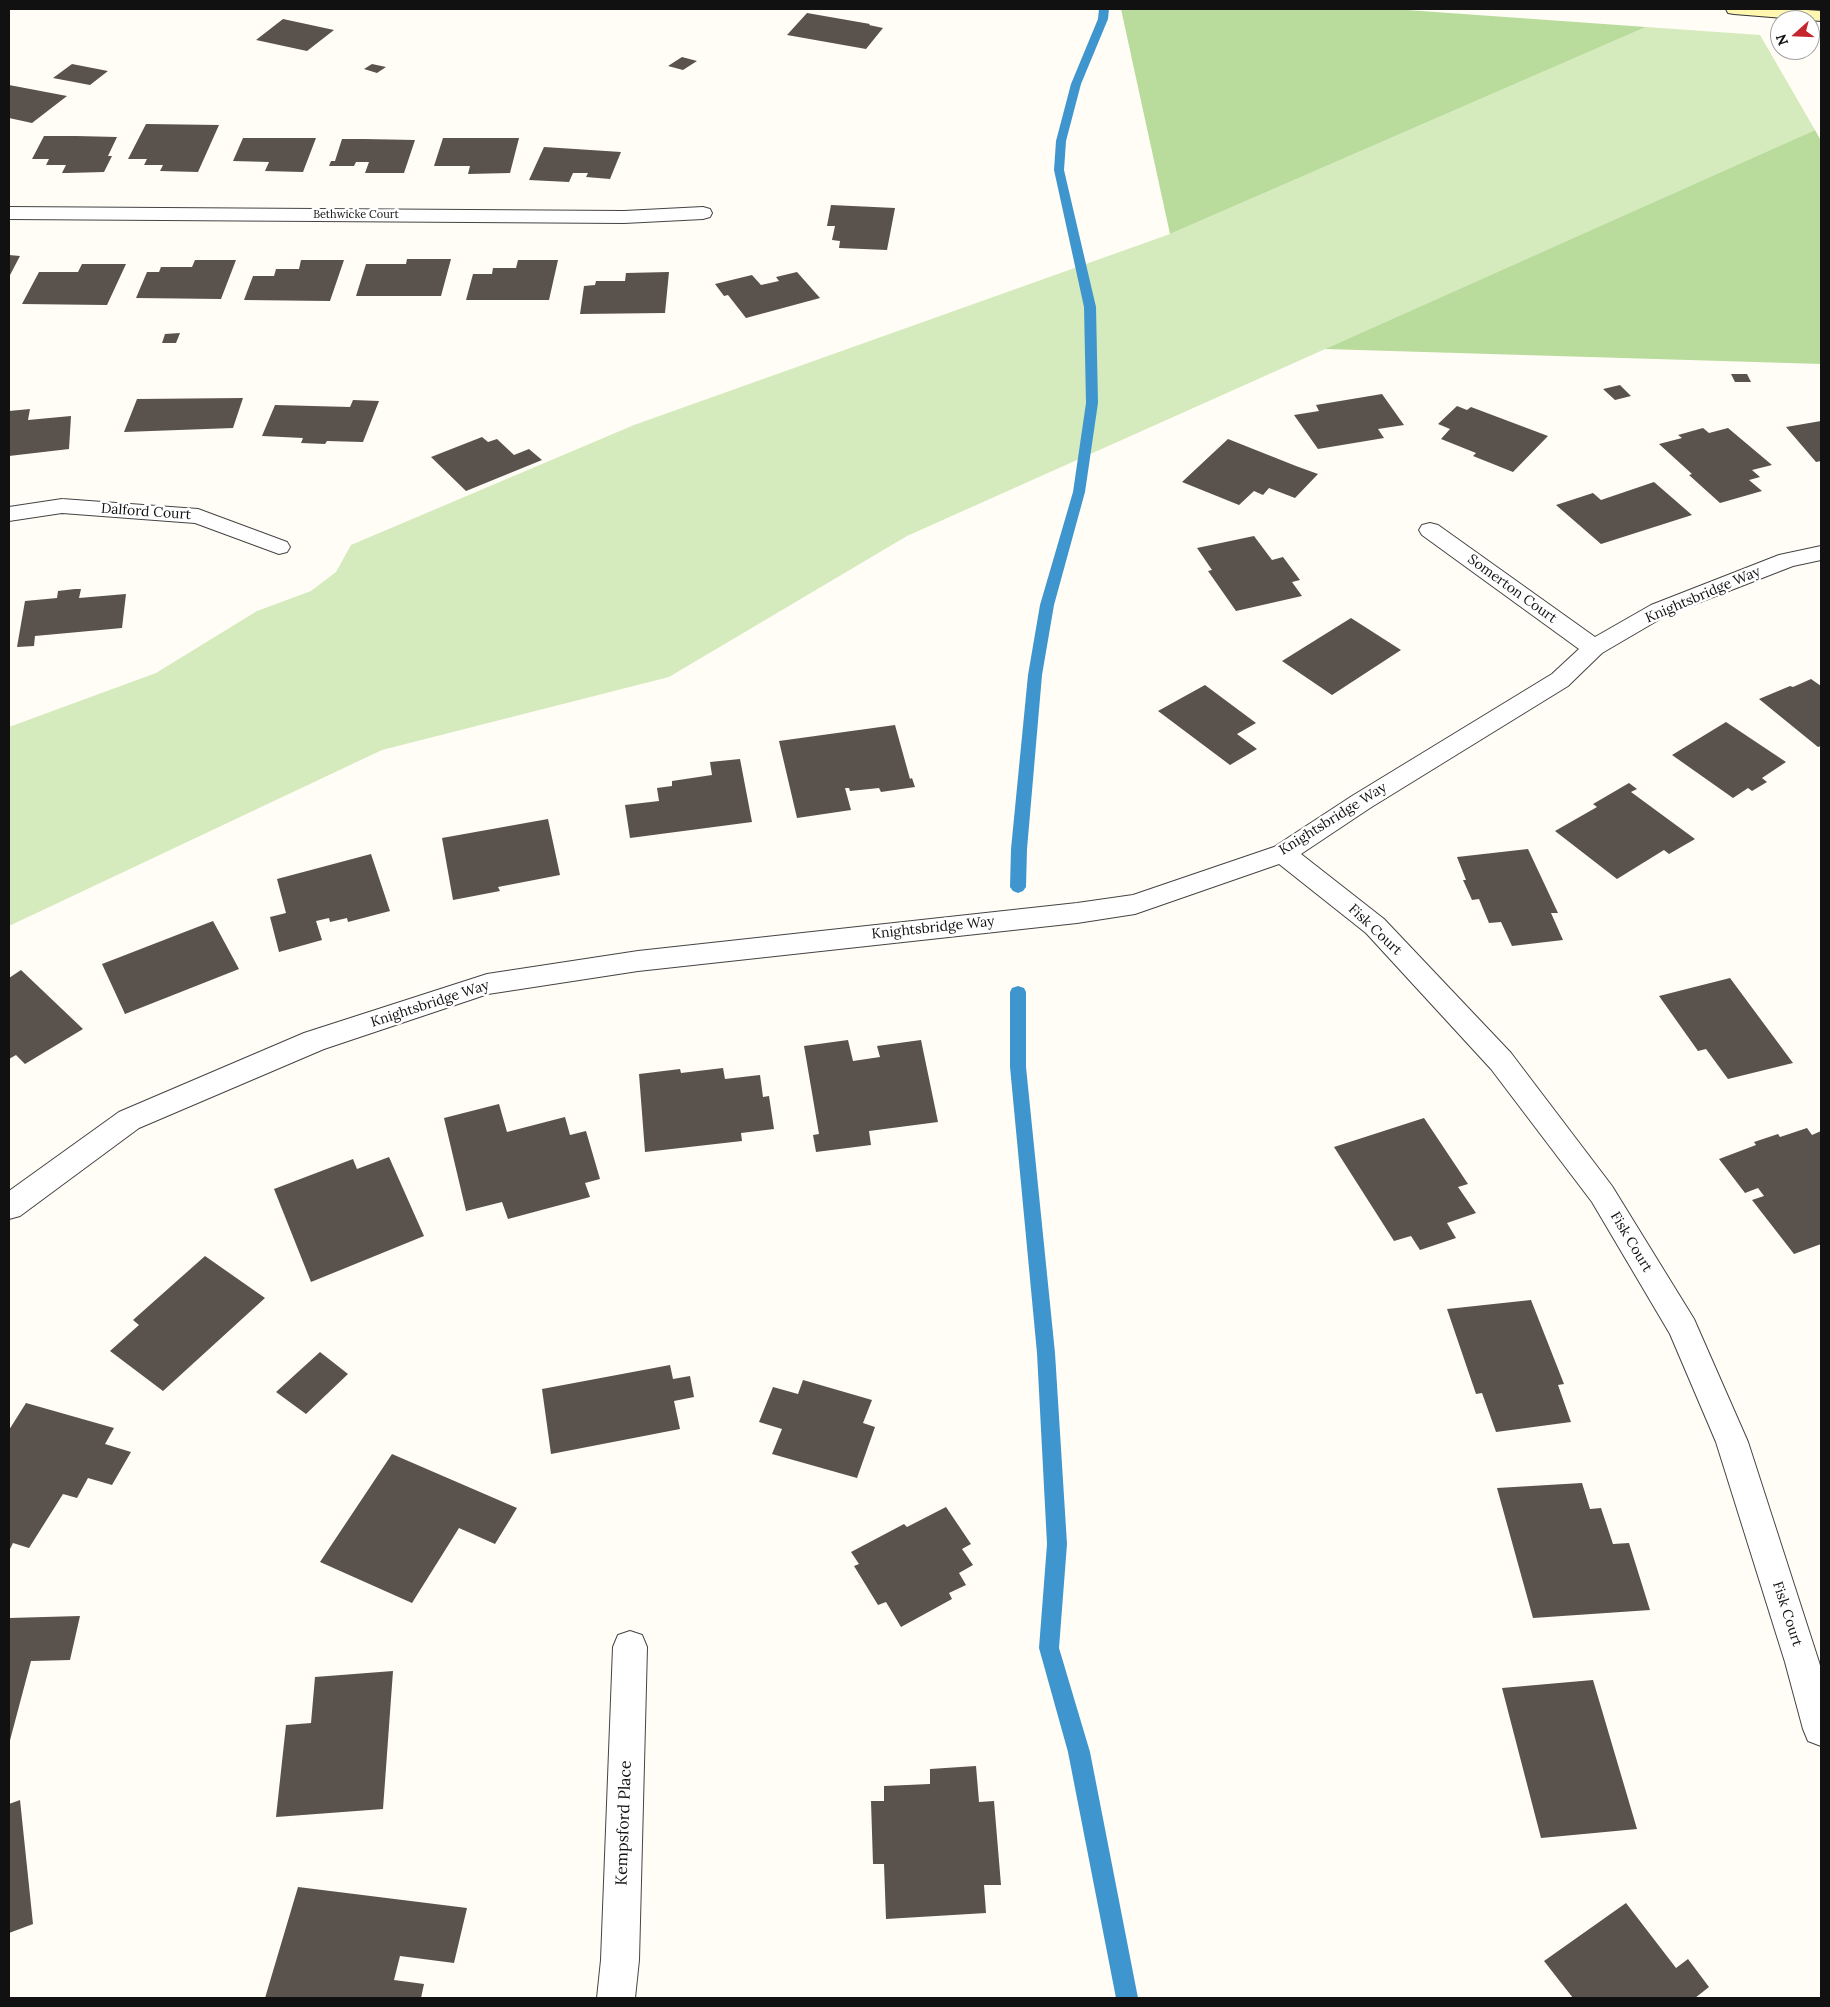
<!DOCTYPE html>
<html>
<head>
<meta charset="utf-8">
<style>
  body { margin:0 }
  #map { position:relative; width:1830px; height:2007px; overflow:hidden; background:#fffdf5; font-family:Lora,serif }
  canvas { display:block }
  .frame { position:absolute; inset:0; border:10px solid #111; pointer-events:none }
  .north { position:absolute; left:1770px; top:10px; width:50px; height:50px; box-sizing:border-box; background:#fff; border:1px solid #a0a0a0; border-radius:50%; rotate:250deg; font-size:14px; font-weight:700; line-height:20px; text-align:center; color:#111 }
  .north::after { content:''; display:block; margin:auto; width:18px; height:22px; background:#c4262e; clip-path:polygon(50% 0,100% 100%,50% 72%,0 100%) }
</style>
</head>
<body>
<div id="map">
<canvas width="1830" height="2007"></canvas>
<div class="frame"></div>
<div class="north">N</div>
</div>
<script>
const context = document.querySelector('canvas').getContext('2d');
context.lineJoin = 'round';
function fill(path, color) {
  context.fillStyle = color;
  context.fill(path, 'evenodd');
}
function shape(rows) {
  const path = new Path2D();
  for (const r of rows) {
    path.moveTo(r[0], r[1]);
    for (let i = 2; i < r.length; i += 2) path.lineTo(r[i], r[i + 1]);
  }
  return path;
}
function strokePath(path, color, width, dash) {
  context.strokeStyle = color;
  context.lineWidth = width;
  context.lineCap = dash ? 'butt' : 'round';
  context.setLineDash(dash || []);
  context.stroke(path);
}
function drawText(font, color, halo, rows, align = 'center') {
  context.font = font + ' Lora,serif';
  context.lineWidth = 5;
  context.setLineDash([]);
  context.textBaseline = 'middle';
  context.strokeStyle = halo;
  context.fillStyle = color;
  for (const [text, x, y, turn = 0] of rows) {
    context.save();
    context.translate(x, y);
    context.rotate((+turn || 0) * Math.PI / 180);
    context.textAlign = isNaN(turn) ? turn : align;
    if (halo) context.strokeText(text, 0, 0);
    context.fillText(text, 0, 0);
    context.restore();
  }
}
fill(shape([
  [1646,27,1760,35,1815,130,907,536,669,677,382,750,9,926,9,727,156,673,257,611,311,591,336,572,351,545,634,425,1170,234]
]), '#d5ebbd');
fill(shape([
  [1121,9,1393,9,1646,27,1170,234],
  [1815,130,1821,141,1821,364,1325,349]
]), '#b9dc9c');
fill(shape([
  [1099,9,1109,9,1108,19,1081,84,1066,141,1064,170,1096,307,1098,403,1085,492,1054,605,1042,675,1027,849,1026,887,1023,891,1018,893,1013,891,1010,887,1011,849,1028,675,1040,605,1073,492,1086,403,1084,307,1054,170,1056,141,1071,84,1098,19,1099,9],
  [1018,986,1024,988,1026,992,1026,1067,1055,1353,1067,1544,1059,1648,1090,1752,1138,1998,1116,1998,1068,1752,1039,1648,1047,1544,1037,1353,1010,1067,1010,992,1012,988,1018,986]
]), '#3f96cf');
fill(shape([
  [807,13,870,24,869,25,883,28,866,49,787,35],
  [283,19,334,30,307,51,256,40],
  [682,57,697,61,683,70,668,66],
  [72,64,108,71,90,85,53,78],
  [372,64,386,67,377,73,364,69],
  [9,85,67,96,32,123,9,118],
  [146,124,219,125,198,172,160,171,163,165,144,165,147,159,128,159],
  [44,136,76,136,117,137,108,156,112,156,104,172,67,173,62,173,66,165,46,165,49,159,32,159],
  [243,138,316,138,303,172,265,171,269,162,233,161],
  [443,138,519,138,510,173,468,174,470,166,434,166],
  [342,139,364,139,415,140,404,173,365,173,369,162,356,162,354,166,329,166,331,161,335,161],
  [544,147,575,149,621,152,610,179,586,177,588,173,573,173,569,182,529,180],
  [831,205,895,208,887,250,839,248,840,241,832,240,835,226,827,226],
  [9,255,20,256,9,277],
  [407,259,451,259,441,296,356,296,366,264,406,264],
  [195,260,236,260,221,299,136,298,147,272,159,272,161,267,192,267],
  [301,260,344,260,330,301,244,300,253,276,274,276,276,269,299,269],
  [518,260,558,260,549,300,466,300,473,274,492,274,493,268,516,268],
  [82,264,126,264,107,305,22,304,39,272,78,272],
  [669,272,665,313,580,314,584,286,595,285,596,281,625,281,626,273],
  [797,272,820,298,746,318,728,295,724,296,715,284,752,275,761,285,779,281,776,277],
  [180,333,176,343,162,343,165,334],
  [1731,374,1747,374,1751,382,1735,382],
  [1620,385,1631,396,1615,400,1603,389],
  [1382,394,1404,425,1378,429,1384,438,1318,449,1294,415,1319,411,1316,405],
  [243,398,233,428,124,432,137,399],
  [353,400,379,401,363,442,327,441,325,444,301,443,303,438,262,436,275,405,350,407],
  [1457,406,1467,410,1471,407,1548,436,1513,472,1473,456,1476,453,1441,439,1450,429,1438,424],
  [30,409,28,420,71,416,69,449,9,456,9,411],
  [1821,421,1821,461,1816,462,1786,427],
  [1703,428,1709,433,1728,428,1772,465,1752,470,1760,477,1749,480,1762,491,1720,503,1689,475,1692,474,1659,444,1682,438,1678,435],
  [482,437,488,442,497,439,514,455,529,449,542,460,466,491,431,457],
  [1228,439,1296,466,1318,474,1295,498,1269,488,1263,495,1254,491,1239,505,1182,482],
  [1654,482,1692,515,1601,544,1556,505,1593,493,1601,500],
  [1254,536,1272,560,1283,557,1300,580,1292,582,1302,596,1236,611,1208,571,1212,570,1197,548],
  [75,589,81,589,79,598,126,594,122,628,35,636,34,646,17,647,25,601,57,598,58,591],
  [1351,618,1401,650,1332,695,1282,661],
  [1811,679,1821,686,1821,746,1818,747,1759,699,1790,686,1793,687],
  [1205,685,1256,723,1237,734,1257,749,1230,765,1158,711],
  [1726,722,1786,762,1762,778,1767,782,1752,791,1748,788,1733,798,1672,755],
  [895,725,910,779,912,778,915,787,881,792,879,788,850,791,849,788,845,788,851,810,797,818,779,741],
  [740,759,752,822,630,838,625,805,659,801,657,788,672,786,672,781,712,775,710,762],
  [1629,783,1637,789,1631,792,1695,839,1669,854,1664,850,1617,879,1555,831,1597,807,1593,804],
  [548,819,560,875,498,887,500,891,453,900,442,838],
  [1528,849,1558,913,1551,913,1563,940,1512,946,1501,922,1489,923,1479,899,1472,900,1463,880,1466,880,1457,857],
  [371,854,390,911,348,922,347,918,330,922,329,918,316,921,322,940,279,952,270,917,286,913,277,879],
  [213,921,239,969,125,1014,102,964],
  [21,970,83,1029,25,1064,16,1055,9,1059,9,978],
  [1730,978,1793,1063,1728,1079,1706,1049,1698,1051,1659,996],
  [848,1040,853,1061,880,1057,877,1046,921,1040,938,1122,869,1131,871,1145,816,1152,813,1135,819,1134,804,1046],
  [723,1068,725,1079,760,1075,763,1097,769,1096,774,1129,741,1133,742,1141,645,1152,639,1074,680,1069,681,1073],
  [499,1104,507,1132,565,1117,570,1135,586,1131,600,1179,585,1183,590,1197,508,1219,502,1202,466,1211,444,1118],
  [1424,1118,1468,1184,1458,1187,1476,1213,1447,1223,1456,1238,1420,1250,1411,1236,1394,1241,1334,1147],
  [1807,1128,1812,1135,1821,1131,1821,1244,1794,1254,1752,1200,1764,1196,1758,1188,1745,1193,1719,1159,1756,1145,1754,1142,1778,1134,1780,1137],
  [389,1157,424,1236,311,1282,274,1189,353,1159,357,1169],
  [205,1256,265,1298,163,1391,110,1351,139,1325,133,1320],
  [1531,1300,1564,1384,1558,1385,1571,1422,1496,1432,1482,1393,1476,1394,1447,1309],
  [320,1352,348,1374,306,1414,276,1392],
  [670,1365,673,1379,690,1376,694,1397,674,1401,680,1429,551,1454,542,1389],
  [803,1380,872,1400,863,1423,875,1427,857,1478,772,1454,782,1429,759,1422,773,1387,798,1394],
  [26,1403,114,1428,105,1444,131,1452,112,1485,88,1478,77,1498,63,1494,29,1548,13,1543,9,1551,9,1430],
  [392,1454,517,1508,495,1544,459,1528,412,1603,320,1562],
  [1582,1483,1590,1509,1601,1508,1613,1544,1629,1543,1650,1610,1533,1618,1497,1488],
  [946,1507,971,1544,962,1549,973,1565,959,1573,966,1585,949,1593,952,1599,901,1627,886,1602,878,1605,854,1566,859,1564,851,1552,904,1524,907,1527],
  [80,1616,70,1660,31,1661,9,1744,9,1618],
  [393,1671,383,1809,276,1817,286,1725,311,1723,315,1677],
  [1593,1680,1637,1829,1541,1838,1502,1688],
  [976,1766,979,1802,994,1801,1001,1885,984,1885,986,1913,886,1919,884,1864,873,1864,871,1801,884,1801,884,1786,930,1784,930,1769],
  [20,1800,33,1924,9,1933,9,1804],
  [298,1887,467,1908,454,1963,400,1956,394,1980,424,1984,421,1998,265,1998],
  [1626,1903,1676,1968,1688,1959,1709,1987,1695,1998,1573,1998,1544,1961]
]), '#5a524d');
const street = shape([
  [9,207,624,211,703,207,710,209,712,213,710,217,703,219,624,223,9,219,9,207],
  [62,499,198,509,287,542,290,547,287,552,279,554,195,523,62,513,9,521,9,507,62,499],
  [1430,523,1438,525,1595,637,1651,605,1779,555,1821,546,1821,560,1793,566,1667,615,1602,653,1568,686,1370,808,1301,854,1384,919,1511,1053,1612,1186,1694,1319,1748,1442,1819,1662,1821,1669,1821,1746,1808,1741,1803,1729,1785,1662,1716,1442,1670,1334,1592,1202,1491,1069,1366,933,1279,864,1135,914,1077,923,638,971,488,994,324,1049,139,1128,20,1216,9,1219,9,1191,119,1112,304,1033,487,974,638,951,1077,903,1133,895,1274,847,1352,796,1552,674,1579,649,1422,535,1419,530,1422,525,1430,523],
  [630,1631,642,1635,647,1647,639,1960,635,1998,597,1998,601,1960,613,1647,618,1635,630,1631]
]);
const secondary = shape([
  [1726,9,1793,9,1821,11,1821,21,1734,14,1728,13,1726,9]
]);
strokePath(street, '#444', 2);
strokePath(secondary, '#333', 2);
fill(street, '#fff');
fill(secondary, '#fff6b0');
drawText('11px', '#111', '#fff', [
  ["Bethwicke Court",356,215]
]);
drawText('14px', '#111', '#fff', [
  ["Dalford Court",146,512,4],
  ["Somerton Court",1512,589,36],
  ["Knightsbridge Way",1703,595,-23],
  ["Knightsbridge Way",1333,819,-32],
  ["Knightsbridge Way",933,928,-6],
  ["Fisk Court",1375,930,43],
  ["Knightsbridge Way",430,1004,-18],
  ["Fisk Court",1631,1242,59],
  ["Fisk Court",1787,1614,72]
]);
drawText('16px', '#111', '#fff', [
  ["Kempsford Place",624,1823,-88]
]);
</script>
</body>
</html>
